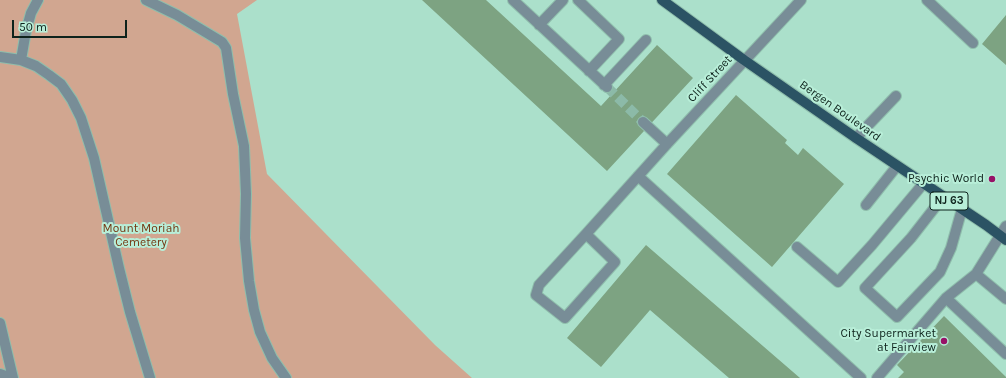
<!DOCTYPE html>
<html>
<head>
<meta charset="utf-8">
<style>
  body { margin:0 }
  #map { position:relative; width:1006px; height:378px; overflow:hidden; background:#abe0cb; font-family:Karla,sans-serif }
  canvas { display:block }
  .scale { position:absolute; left:12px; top:20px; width:115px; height:18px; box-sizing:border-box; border:2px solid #0e231c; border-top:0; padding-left:5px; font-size:12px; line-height:14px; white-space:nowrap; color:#0e231c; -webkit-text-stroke:3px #b8eed8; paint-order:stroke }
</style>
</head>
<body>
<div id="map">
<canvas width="1006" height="378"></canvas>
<div class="scale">50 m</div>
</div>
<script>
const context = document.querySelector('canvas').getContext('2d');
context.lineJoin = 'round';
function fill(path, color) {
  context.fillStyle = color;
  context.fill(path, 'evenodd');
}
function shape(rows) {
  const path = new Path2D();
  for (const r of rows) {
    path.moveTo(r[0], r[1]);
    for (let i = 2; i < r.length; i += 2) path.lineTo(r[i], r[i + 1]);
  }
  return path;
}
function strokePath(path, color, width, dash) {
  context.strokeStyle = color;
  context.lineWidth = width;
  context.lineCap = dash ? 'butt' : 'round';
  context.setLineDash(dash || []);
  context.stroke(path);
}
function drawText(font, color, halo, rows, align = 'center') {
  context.font = font + ' Karla,sans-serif';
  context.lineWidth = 4;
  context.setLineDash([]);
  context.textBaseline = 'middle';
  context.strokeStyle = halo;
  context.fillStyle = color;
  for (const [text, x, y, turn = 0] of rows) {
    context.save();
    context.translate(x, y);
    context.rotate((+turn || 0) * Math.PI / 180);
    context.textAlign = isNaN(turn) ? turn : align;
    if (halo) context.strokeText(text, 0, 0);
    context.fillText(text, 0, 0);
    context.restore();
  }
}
fill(shape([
  [0,0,257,0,237,14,267,174,435,345,472,378,0,378]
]), '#d1a690');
fill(shape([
  [422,0,486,0,601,106,657,45,693,78,607,171],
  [1006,15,1006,65,982,44],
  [736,95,787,140,785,143,798,155,803,148,844,184,772,267,667,174],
  [646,245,800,378,729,378,650,310,601,367,567,338],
  [944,316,1006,377,1006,378,898,378,904,372,897,365]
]), '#7da382');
strokePath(shape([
  [607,87,643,122]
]), '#8cbaa8', 10, [10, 5]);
const minor = shape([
  [146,0,177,15,222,42,226,48,233,94,244,146,246,194,245,238,249,281,254,310,260,332,272,358,286,378],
  [513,0,607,87],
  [578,0,619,39,589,71],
  [927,0,973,43],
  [539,25,563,0],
  [0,57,21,60,36,66,49,75,61,84,72,100,81,118,94,158,119,268,130,312,150,378],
  [21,60,26,31,31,13,38,0],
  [604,85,646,40],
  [643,122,667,144],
  [856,138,896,96],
  [638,176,861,378],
  [943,197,911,238,865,288,897,317,940,272,951,248,962,209],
  [866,205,897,166],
  [586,234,615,262,565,318,536,295,539,285,586,234,667,144,801,0],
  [797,247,838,282,872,245,923,184],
  [976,274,1006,299],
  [946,298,1006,354],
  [0,323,13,378],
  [0,374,11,378],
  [877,378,946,298,976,274,1006,226]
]);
const major = shape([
  [662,0,744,60,856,138,986,225,1006,240]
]);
strokePath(minor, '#8fbeac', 12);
strokePath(major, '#8fbeac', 12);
strokePath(minor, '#788d97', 10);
strokePath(major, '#2b5364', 10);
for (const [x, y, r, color] of [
  [992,179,4,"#971167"],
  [944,341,4,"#971167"]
]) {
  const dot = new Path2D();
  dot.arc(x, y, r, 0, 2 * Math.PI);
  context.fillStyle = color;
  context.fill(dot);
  strokePath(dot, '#b8eed8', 1.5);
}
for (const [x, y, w] of [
  [949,201,38]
]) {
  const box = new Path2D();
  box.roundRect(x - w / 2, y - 9, w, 18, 3);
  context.fillStyle = '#b8eed8';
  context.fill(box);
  strokePath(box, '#0e231c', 1);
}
drawText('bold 11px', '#0e231c', null, [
  ["NJ 63",949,201]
]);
drawText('12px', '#0e231c', '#b8eed8', [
  ["Cliff Street",710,79,-47],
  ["Bergen Boulevard",840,111,35]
]);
drawText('12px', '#0e231c', '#b8eed8', [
  ["Psychic World",984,179],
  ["City Supermarket",936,334],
  ["at Fairview",936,348]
], 'right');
drawText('12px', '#743813', '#b8eed8', [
  ["Mount Moriah",141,229],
  ["Cemetery",141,243]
]);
</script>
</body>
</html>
